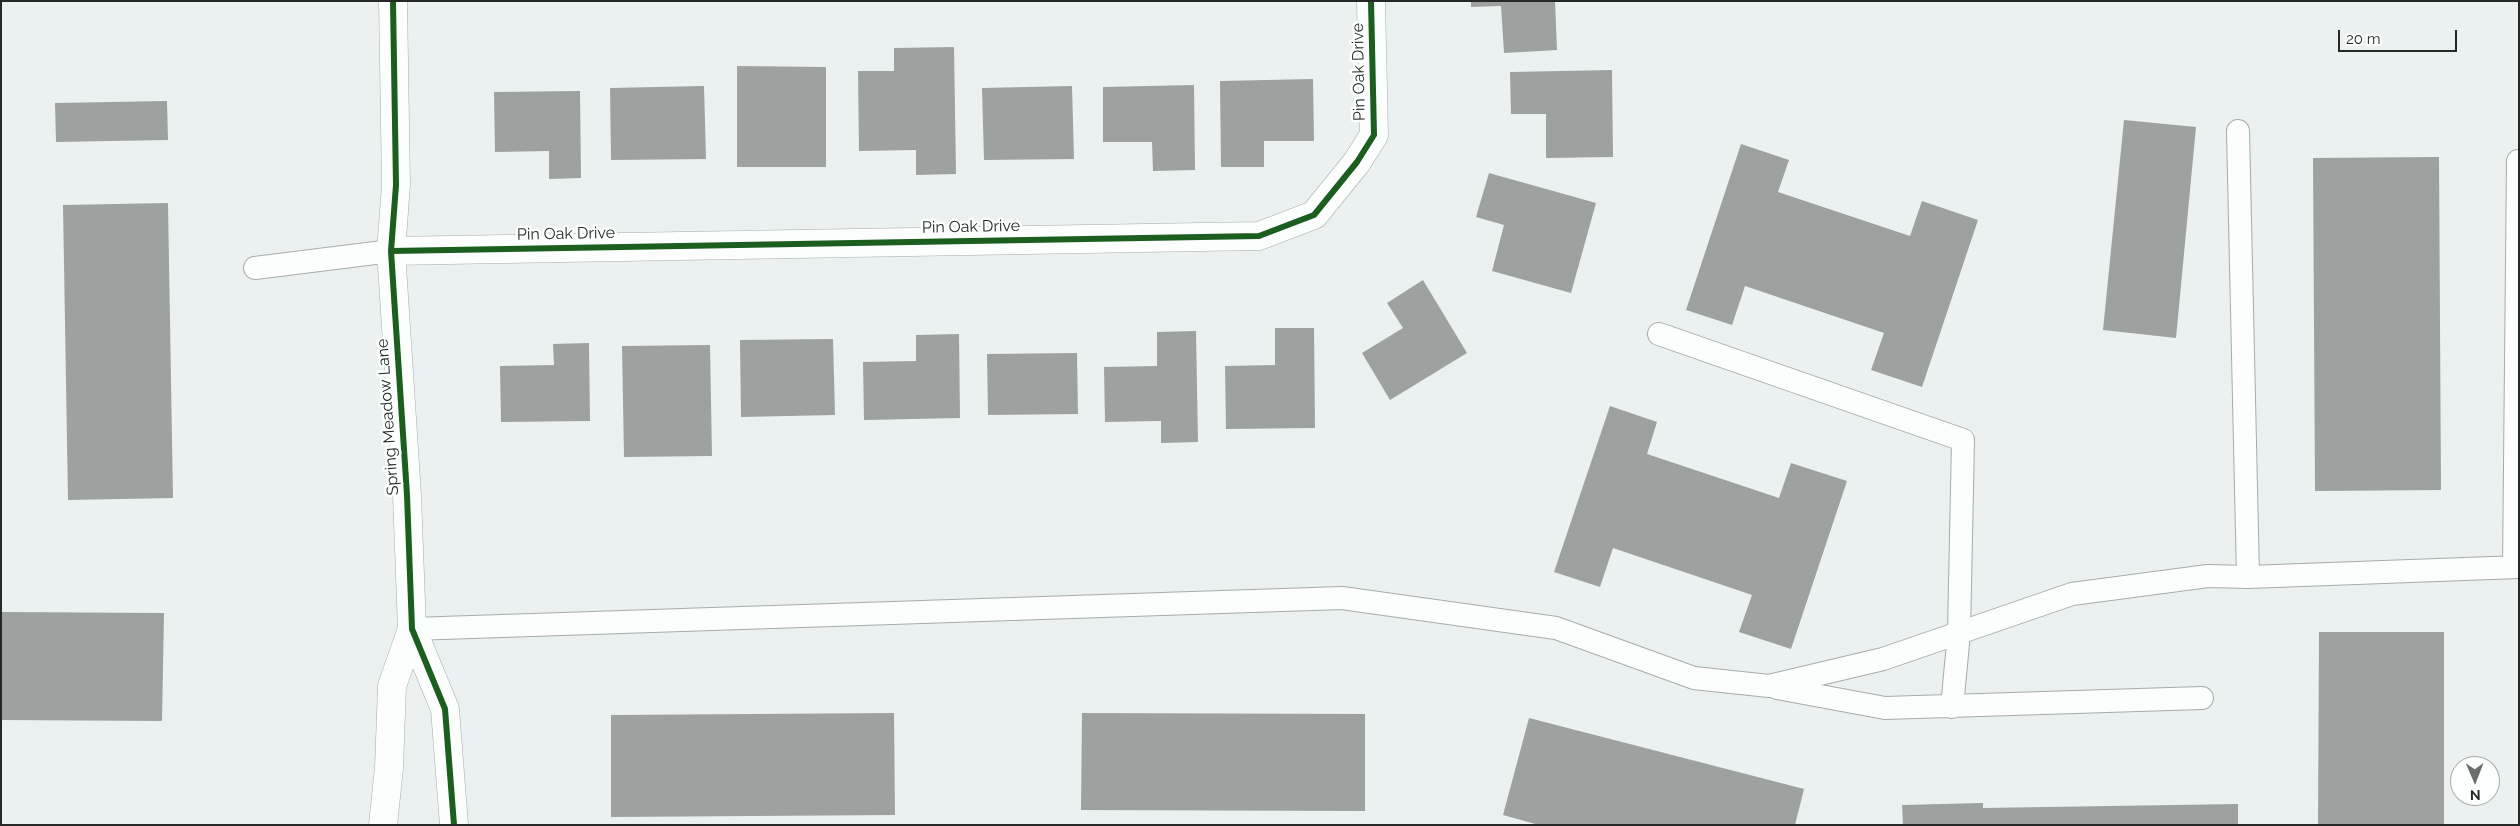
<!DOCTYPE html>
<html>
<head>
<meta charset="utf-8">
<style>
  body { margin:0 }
  #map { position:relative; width:2520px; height:826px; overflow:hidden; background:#eaf1f0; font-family:Raleway,sans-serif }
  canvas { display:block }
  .frame { position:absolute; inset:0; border:2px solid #242928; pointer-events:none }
  .north { position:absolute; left:2450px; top:756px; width:50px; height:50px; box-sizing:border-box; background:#fcfffe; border:1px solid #a6a9a8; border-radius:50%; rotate:179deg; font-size:14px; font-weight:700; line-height:20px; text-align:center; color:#242928 }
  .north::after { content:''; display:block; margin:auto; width:18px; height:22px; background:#696f6e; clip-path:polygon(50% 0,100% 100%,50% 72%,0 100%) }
  .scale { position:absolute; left:2338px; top:30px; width:119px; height:22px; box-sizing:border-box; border:2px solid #242928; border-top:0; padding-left:6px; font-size:15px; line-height:18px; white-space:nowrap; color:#242928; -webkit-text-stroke:4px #fcfffe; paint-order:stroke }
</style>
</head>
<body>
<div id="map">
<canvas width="2520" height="826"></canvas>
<div class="frame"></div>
<div class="north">N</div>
<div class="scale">20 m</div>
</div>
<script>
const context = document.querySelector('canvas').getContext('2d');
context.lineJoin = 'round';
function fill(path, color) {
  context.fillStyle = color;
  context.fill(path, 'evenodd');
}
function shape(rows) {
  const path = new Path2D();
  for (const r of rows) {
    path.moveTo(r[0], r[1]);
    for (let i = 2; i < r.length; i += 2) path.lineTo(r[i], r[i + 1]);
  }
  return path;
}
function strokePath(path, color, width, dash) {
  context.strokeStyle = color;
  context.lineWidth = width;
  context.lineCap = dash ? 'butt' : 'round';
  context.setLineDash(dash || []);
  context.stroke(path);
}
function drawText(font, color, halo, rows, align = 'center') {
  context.font = font + ' Raleway,sans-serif';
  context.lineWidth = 5;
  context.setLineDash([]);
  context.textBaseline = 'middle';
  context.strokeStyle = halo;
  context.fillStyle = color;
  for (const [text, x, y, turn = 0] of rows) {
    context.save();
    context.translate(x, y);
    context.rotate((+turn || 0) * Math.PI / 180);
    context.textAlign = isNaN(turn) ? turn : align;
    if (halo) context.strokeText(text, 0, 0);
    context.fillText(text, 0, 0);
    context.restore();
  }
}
fill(shape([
  [1471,1,1555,1,1557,50,1504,53,1501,6,1471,7],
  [954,47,956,174,916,175,916,150,859,151,858,71,894,71,894,48],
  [737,66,826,67,826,167,737,167],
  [1612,70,1613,157,1546,158,1546,114,1511,114,1510,72],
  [1313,79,1314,141,1264,141,1264,167,1221,167,1220,81],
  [1194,85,1195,170,1153,171,1152,142,1103,142,1103,87],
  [704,86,706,159,611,160,610,88],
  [1072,86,1074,159,984,160,982,88],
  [580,91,581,178,549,179,549,151,495,152,494,92],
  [167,101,168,140,56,142,55,103],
  [2124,120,2196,127,2176,338,2103,330],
  [1741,144,1789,160,1778,192,1910,236,1922,201,1978,220,1922,387,1871,370,1884,333,1751,288,1745,286,1732,325,1686,310],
  [2439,157,2441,490,2315,491,2313,158],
  [1489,173,1596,203,1571,293,1492,271,1504,225,1476,217],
  [168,203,173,498,68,500,63,205],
  [1423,280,1467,353,1390,400,1362,353,1403,328,1387,303],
  [1275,328,1314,328,1315,428,1226,429,1225,366,1275,365],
  [1196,331,1198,442,1161,443,1161,421,1105,422,1104,367,1157,366,1157,332],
  [959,334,960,418,864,420,863,362,916,361,916,335],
  [833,339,835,415,741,417,740,340],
  [589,343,590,421,501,422,500,366,554,365,553,344],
  [710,345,712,456,624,457,622,346],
  [1077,353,1078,414,988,415,987,354],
  [1610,406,1657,422,1647,454,1779,498,1791,463,1847,481,1791,649,1739,632,1752,595,1613,548,1600,587,1554,572],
  [1,612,164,613,162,721,1,720],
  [2319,632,2444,632,2444,825,2318,825],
  [894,713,895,815,611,817,611,715],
  [1082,713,1365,714,1365,811,1081,810],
  [1529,718,1804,789,1795,825,1539,825,1503,815],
  [1983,803,1983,808,2238,804,2238,825,1903,825,1902,805]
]), '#9da2a0');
const service = shape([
  [2238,131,2248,577],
  [255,268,391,251],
  [1659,334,1963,440,1959,633,1952,707],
  [2514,567,2518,161],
  [412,629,1342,598,1556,628,1694,678,1769,686,1883,659,2072,594,2208,576,2248,577,2519,567],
  [1777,688,1885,708,2202,698]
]);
const minor = shape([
  [393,1,396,185,391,251,407,495,412,629,445,709,454,825],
  [391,251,1259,236,1314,215,1357,162,1374,135,1371,1],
  [383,825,389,768,392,686,412,629]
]);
strokePath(service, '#a7acab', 24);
strokePath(minor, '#a7acab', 29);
strokePath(service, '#fcfdfd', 22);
strokePath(minor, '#fcfdfd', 28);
strokePath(shape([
  [393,1,396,185,391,251,407,495,412,629,445,709,454,825],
  [391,251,1259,236,1314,215,1357,162,1374,135,1371,1]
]), '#1b5e20', 6);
drawText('16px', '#242928', '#fcfffe', [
  ["Pin Oak Drive",1359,72,-91],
  ["Pin Oak Drive",971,227,-1],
  ["Pin Oak Drive",566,234,-1],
  ["Spring Meadow Lane",388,417,-94]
]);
</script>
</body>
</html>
